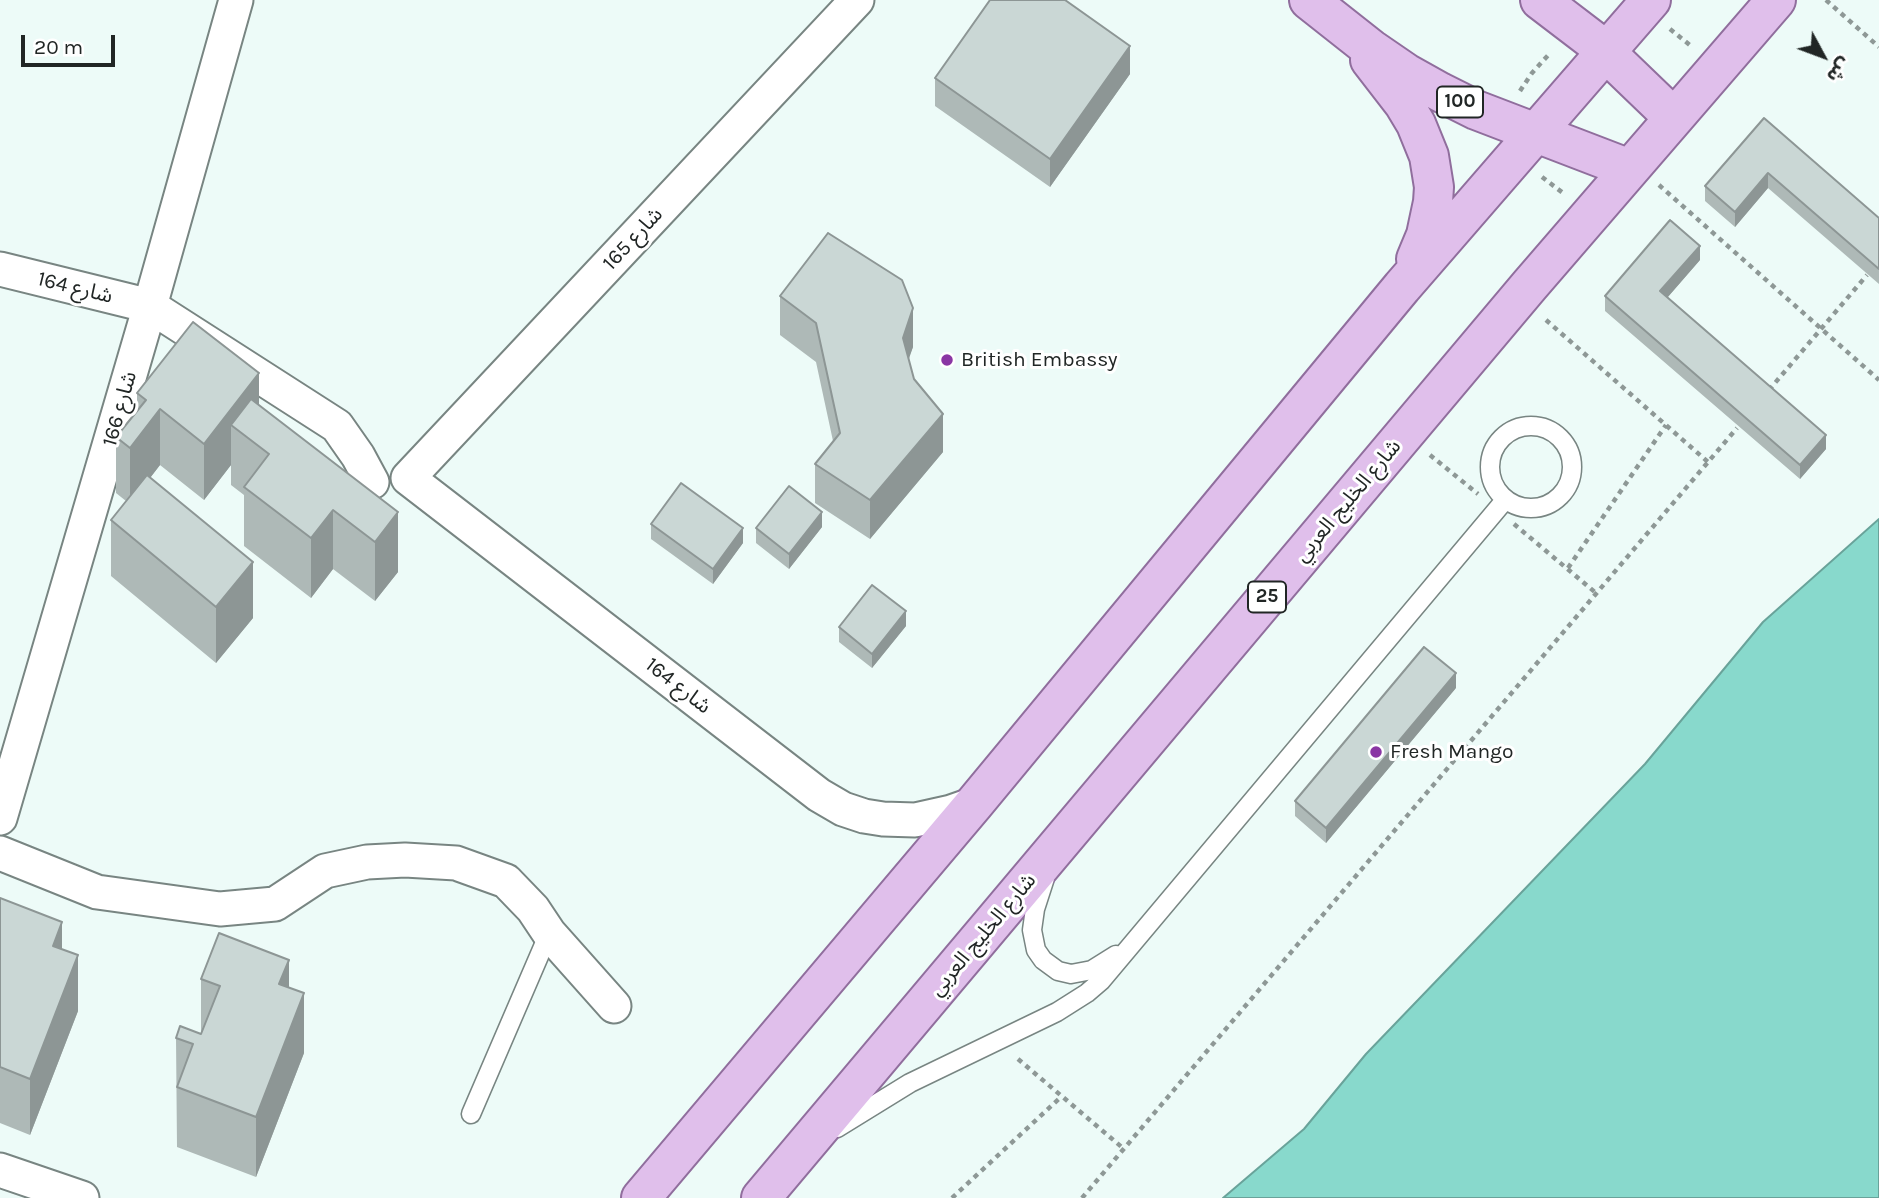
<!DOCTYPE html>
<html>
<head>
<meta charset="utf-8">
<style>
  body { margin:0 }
  #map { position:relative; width:1879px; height:1198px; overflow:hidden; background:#edfbf8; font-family:Karla,"Noto Sans Arabic",sans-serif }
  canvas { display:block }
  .north { position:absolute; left:1788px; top:21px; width:70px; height:70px; -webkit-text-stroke:5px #fff; paint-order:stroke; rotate:131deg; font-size:19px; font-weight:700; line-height:28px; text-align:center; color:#212625 }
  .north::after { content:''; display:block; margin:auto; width:24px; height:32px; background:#212625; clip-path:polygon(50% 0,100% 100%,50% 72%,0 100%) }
  .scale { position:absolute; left:21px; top:35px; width:94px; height:32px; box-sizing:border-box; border:4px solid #212625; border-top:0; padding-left:9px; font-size:21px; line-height:24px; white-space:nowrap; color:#212625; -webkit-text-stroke:5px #fff; paint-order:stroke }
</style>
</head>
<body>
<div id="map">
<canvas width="1879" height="1198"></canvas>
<div class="north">ش</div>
<div class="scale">20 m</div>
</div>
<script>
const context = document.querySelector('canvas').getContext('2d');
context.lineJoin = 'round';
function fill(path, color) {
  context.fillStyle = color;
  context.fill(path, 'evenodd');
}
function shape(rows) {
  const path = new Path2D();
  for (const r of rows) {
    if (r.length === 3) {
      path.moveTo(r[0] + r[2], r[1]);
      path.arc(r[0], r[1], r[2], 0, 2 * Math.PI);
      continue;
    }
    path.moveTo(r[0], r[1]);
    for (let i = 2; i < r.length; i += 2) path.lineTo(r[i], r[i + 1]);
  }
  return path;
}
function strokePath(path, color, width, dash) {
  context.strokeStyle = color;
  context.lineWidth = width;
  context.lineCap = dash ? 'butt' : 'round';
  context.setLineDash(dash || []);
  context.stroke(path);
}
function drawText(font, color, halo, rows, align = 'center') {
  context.font = font + ' Karla,"Noto Sans Arabic",sans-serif';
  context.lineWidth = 6;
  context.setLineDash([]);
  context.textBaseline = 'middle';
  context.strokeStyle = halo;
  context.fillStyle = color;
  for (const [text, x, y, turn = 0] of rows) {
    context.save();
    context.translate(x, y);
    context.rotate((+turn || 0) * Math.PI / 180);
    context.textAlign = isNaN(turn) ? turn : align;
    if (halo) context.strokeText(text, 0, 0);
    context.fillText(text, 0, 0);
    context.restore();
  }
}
const water = shape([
  [1879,519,1879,1198,1223,1198,1304,1129,1366,1054,1645,764,1763,622,1879,519]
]);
fill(water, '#88d9cc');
strokePath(water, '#69a39a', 2);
const service = shape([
  [1531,467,41],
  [1045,878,1035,909,1032,930,1036,950,1043,960,1058,971,1071,974,1092,970,1116,955],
  [471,1114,549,933],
  [837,1128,910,1083,1057,1012,1087,993,1101,981,1505,500]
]);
const minor = shape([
  [857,0,408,478,819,795,843,809,864,816,883,819,915,820,951,812,974,804],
  [0,269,150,306,337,426,358,456,372,482],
  [0,818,150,306,236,0],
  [0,853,97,892,220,909,275,904,325,871,367,862,405,860,456,863,506,881,533,909,549,933,614,1006],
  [0,1170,82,1198]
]);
const primary = shape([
  [1309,0,1371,49,1406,73,1440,92,1476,110,1630,169],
  [1540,0,1595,42,1674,118],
  [1370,60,1404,104,1416,124,1429,156,1434,187,1433,202,1426,235,1416,259],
  [641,1198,974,804,1402,287,1651,0],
  [761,1198,1529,286,1776,0]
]);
strokePath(service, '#788582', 21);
strokePath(minor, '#788582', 37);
strokePath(primary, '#906e9d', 42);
strokePath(shape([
  [1826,0,1879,47],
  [1670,29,1691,46],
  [1520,91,1532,73,1551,52],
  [1542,177,1563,193],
  [1659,185,1879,380],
  [1546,320,1708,462],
  [1769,390,1867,275],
  [1430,455,1478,494],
  [1514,524,1596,593],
  [1568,568,1666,425],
  [1018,1059,1124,1149],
  [952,1198,1062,1096],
  [1082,1198,1737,428]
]), '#8e9896', 4.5, [5, 5]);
strokePath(service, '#fff', 18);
strokePath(minor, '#fff', 33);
strokePath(primary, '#e0bfeb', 38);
fill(shape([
  [1130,74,1050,187,935,106,935,78],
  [1764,118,1879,218,1879,284,1768,188,1735,227,1705,201,1705,186],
  [1700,260,1667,298,1826,449,1800,479,1605,311,1605,296],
  [780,296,913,347,908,359,914,379,943,452,870,539,815,503,815,464,833,441,816,362,780,335],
  [137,393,259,405,398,512,398,572,375,601,333,569,311,598,244,546,244,495,231,485,231,465,204,500,160,465,150,478,253,618,216,663,111,576,111,520,126,501,116,493,116,437,137,410],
  [651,524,743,543,713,584,651,539],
  [822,527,789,569,756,543,756,528],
  [906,626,872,668,839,642,839,627],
  [1456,688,1326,843,1295,816,1295,801],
  [0,898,62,949,78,1011,30,1135,0,1123],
  [201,979,289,987,304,1053,256,1177,177,1147,176,1038,201,1033]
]), '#aeb9b7');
fill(shape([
  [1130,46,1130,74,1050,187,1050,159],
  [1768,173,1768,188,1735,227,1735,212],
  [1700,246,1700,260,1660,306,1660,291],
  [913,308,913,347,903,376,903,338],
  [259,373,259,429,231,425,231,465,204,500,204,444],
  [160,409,160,465,130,504,130,448],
  [943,414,943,452,870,539,870,500],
  [1826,435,1826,449,1800,479,1800,465],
  [333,510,333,569,311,598,311,538],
  [398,512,398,572,375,601,375,542],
  [822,512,822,527,789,569,789,554],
  [743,528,743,543,713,584,713,569],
  [253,562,253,618,216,663,216,607],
  [906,611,906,626,872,668,872,654],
  [1456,673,1456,688,1326,843,1326,828],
  [62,922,62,978,53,946],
  [78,955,78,1011,30,1135,30,1079],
  [289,960,289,1020,279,984],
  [304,993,304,1053,256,1177,256,1117]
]), '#8d9695');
const building = shape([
  [990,0,1065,0,1130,46,1050,159,935,78,990,0],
  [1764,118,1879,218,1879,269,1768,173,1735,212,1705,186,1764,118],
  [1670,220,1700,246,1660,291,1826,435,1800,465,1605,296,1670,220],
  [828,233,902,280,913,308,903,338,914,379,943,414,870,500,815,464,840,433,816,323,780,296,828,233],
  [193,322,259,373,204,444,160,409,130,448,116,437,146,400,137,393,193,322],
  [251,399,398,512,375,542,333,510,311,538,244,487,269,454,231,425,251,399],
  [147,475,253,562,216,607,111,520,147,475],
  [681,483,743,528,713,569,651,524,681,483],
  [789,486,822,512,789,554,756,528,789,486],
  [872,585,906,611,872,654,839,627,872,585],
  [1424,647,1456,673,1326,828,1295,801,1424,647],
  [0,898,62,922,53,946,78,955,30,1079,0,1067,0,898],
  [219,933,289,960,279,984,304,993,256,1117,177,1087,193,1044,176,1038,180,1026,201,1034,220,986,201,979,219,933]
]);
fill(building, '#cad7d5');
strokePath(building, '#8d9695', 2);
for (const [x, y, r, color] of [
  [947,360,7,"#8a36a4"],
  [1376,752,7,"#8a36a4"]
]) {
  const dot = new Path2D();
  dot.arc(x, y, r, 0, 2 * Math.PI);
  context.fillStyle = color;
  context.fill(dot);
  strokePath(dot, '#fff', 2.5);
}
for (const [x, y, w] of [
  [1460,102,46],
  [1267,597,38]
]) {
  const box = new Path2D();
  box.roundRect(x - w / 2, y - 15.5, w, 31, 5);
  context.fillStyle = '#fff';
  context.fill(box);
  strokePath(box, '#212625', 2);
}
drawText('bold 19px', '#212625', null, [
  ["100",1460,102],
  ["25",1267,597]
]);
drawText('21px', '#212625', '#fff', [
  ["شارع 165",633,239,-47],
  ["شارع 164",75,288,14],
  ["شارع 166",120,409,-74],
  ["شارع الخليج العربي",1348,501,-50],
  ["شارع 164",678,686,38],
  ["شارع الخليج العربي",983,935,-50]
]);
drawText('21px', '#212625', '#fff', [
  ["British Embassy",961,360],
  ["Fresh Mango",1390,752]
], 'left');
</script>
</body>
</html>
